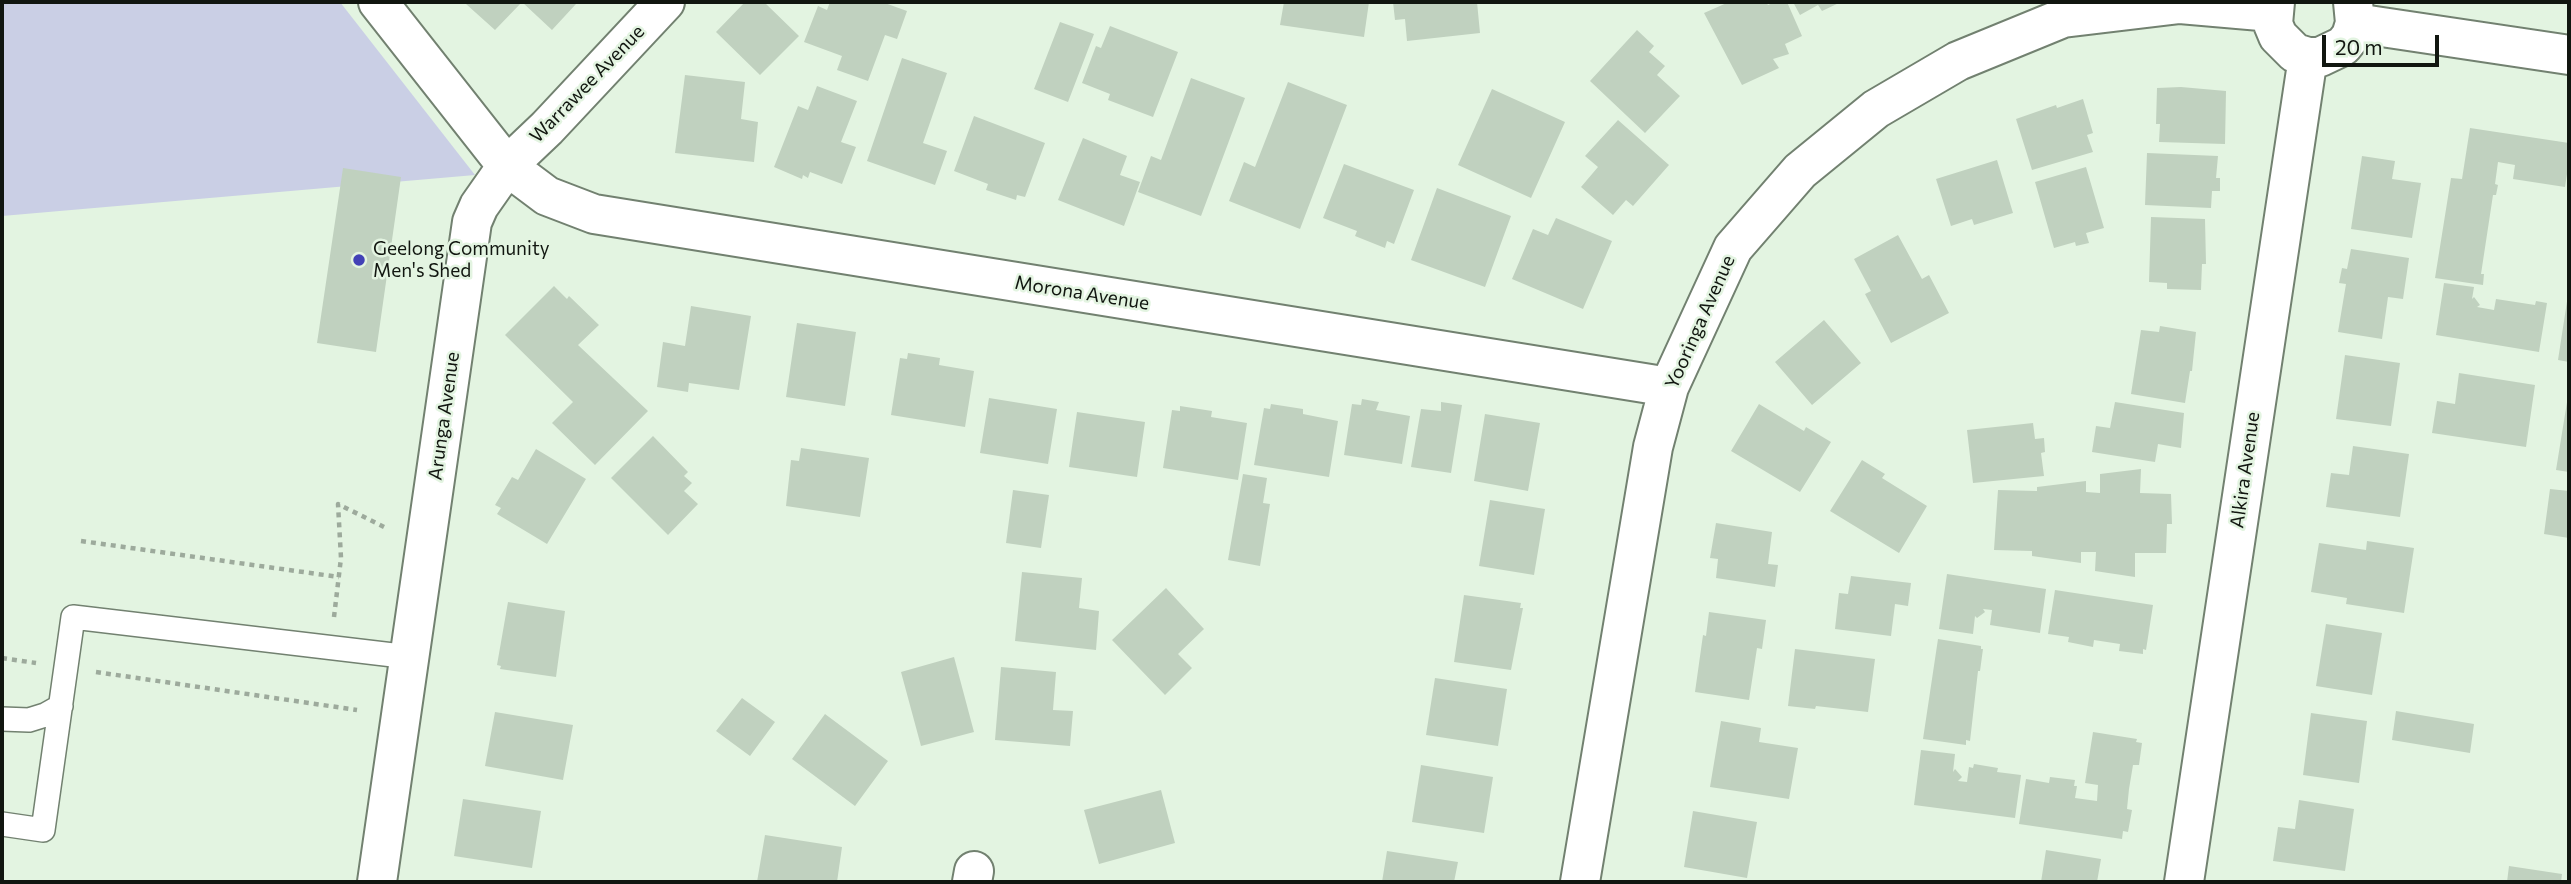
<!DOCTYPE html>
<html>
<head>
<meta charset="utf-8">
<style>
  body { margin:0 }
  #map { position:relative; width:2571px; height:884px; overflow:hidden; background:#e3f4e1; font-family:Commissioner,sans-serif }
  canvas { display:block }
  .frame { position:absolute; inset:0; border:4px solid #111610; pointer-events:none }
  .scale { position:absolute; left:2322px; top:35px; width:117px; height:32px; box-sizing:border-box; border:4px solid #111610; border-top:0; padding-left:9px; font-size:21px; line-height:24px; white-space:nowrap; color:#111610; -webkit-text-stroke:5px #e3f4e1; paint-order:stroke }
</style>
</head>
<body>
<div id="map">
<canvas width="2571" height="884"></canvas>
<div class="frame"></div>
<div class="scale">20 m</div>
</div>
<script>
const context = document.querySelector('canvas').getContext('2d');
context.lineJoin = 'round';
function fill(path, color) {
  context.fillStyle = color;
  context.fill(path, 'evenodd');
}
function shape(rows) {
  const path = new Path2D();
  for (const r of rows) {
    path.moveTo(r[0], r[1]);
    for (let i = 2; i < r.length; i += 2) path.lineTo(r[i], r[i + 1]);
  }
  return path;
}
function strokePath(path, color, width, dash) {
  context.strokeStyle = color;
  context.lineWidth = width;
  context.lineCap = dash ? 'butt' : 'round';
  context.setLineDash(dash || []);
  context.stroke(path);
}
function drawText(font, color, halo, rows, align = 'center') {
  context.font = font + ' Commissioner,sans-serif';
  context.lineWidth = 5;
  context.setLineDash([]);
  context.textBaseline = 'middle';
  context.strokeStyle = halo;
  context.fillStyle = color;
  for (const [text, x, y, turn = 0] of rows) {
    context.save();
    context.translate(x, y);
    context.rotate((+turn || 0) * Math.PI / 180);
    context.textAlign = isNaN(turn) ? turn : align;
    if (halo) context.strokeText(text, 0, 0);
    context.fillText(text, 0, 0);
    context.restore();
  }
}
fill(shape([
  [2,2,340,2,475,175,2,216]
]), '#cacfe5');
fill(shape([
  [468,2,574,2,576,4,552,30,522,2,495,30,466,4],
  [745,2,764,2,799,36,760,75,716,32],
  [830,2,882,2,907,11,897,39,885,35,868,81,837,70,842,56,804,42,818,6,827,10],
  [1284,2,1369,2,1364,37,1280,25],
  [1393,2,1477,2,1480,33,1407,41,1405,19,1395,20],
  [1729,2,1766,2,1768,5,1775,2,1787,2,1802,36,1785,44,1789,54,1773,59,1779,68,1742,85,1704,13],
  [1793,2,1841,2,1822,11,1818,5,1800,15],
  [1060,22,1094,34,1068,102,1034,89],
  [1110,26,1178,52,1153,117,1108,100,1110,94,1082,83,1096,46,1101,48],
  [1637,30,1654,46,1649,52,1665,66,1657,75,1680,96,1645,133,1590,81],
  [902,58,947,73,923,143,947,151,935,185,867,161],
  [685,75,745,82,741,119,758,122,754,162,675,153],
  [1191,78,1245,98,1201,216,1138,192,1151,156,1161,160],
  [1288,82,1347,105,1300,229,1229,201,1244,162,1255,167],
  [817,86,857,101,841,142,856,147,842,184,810,172,808,178,803,175,802,179,774,167,798,106,808,110],
  [2181,87,2226,91,2225,144,2159,142,2160,124,2156,124,2157,88],
  [1492,89,1565,122,1531,198,1458,165],
  [2083,99,2093,133,2087,135,2093,152,2032,170,2016,119,2056,105,2057,108],
  [974,116,1045,143,1025,197,1017,195,1016,200,986,190,988,184,954,171],
  [1618,120,1669,165,1633,206,1626,200,1613,215,1581,187,1598,167,1585,156],
  [2470,128,2569,143,2569,174,2567,174,2565,187,2513,179,2515,165,2498,162,2495,184,2498,185,2496,195,2493,195,2481,274,2484,274,2483,285,2435,278,2451,178,2462,179],
  [1083,138,1127,156,1120,175,1140,182,1124,226,1058,200],
  [2147,153,2218,156,2216,178,2220,178,2220,191,2212,191,2211,208,2145,205],
  [2362,156,2395,161,2392,179,2421,183,2412,238,2351,229],
  [1997,160,2013,213,1974,225,1972,219,1951,226,1936,179],
  [1344,164,1414,190,1394,244,1387,241,1385,248,1355,236,1357,231,1323,218],
  [2086,167,2104,228,2086,233,2089,243,2076,246,2075,242,2054,248,2035,182],
  [343,168,401,177,376,352,317,343],
  [1437,188,1511,216,1485,287,1411,260],
  [2151,217,2205,219,2206,264,2202,264,2201,290,2167,289,2167,283,2149,282],
  [1556,218,1612,241,1583,309,1512,279,1533,229,1548,235],
  [1898,235,1922,279,1929,275,1949,313,1891,343,1865,294,1871,291,1854,259],
  [2351,249,2409,258,2403,299,2388,297,2382,339,2338,332,2346,284,2339,283,2342,268,2347,269],
  [2444,283,2474,287,2472,299,2474,297,2480,305,2477,307,2494,310,2496,299,2535,305,2536,301,2547,303,2539,352,2436,335],
  [554,286,567,299,569,296,599,325,578,345,648,411,595,465,552,423,573,402,505,335],
  [2568,295,2569,295,2569,362,2558,360],
  [691,306,751,316,739,390,689,383,688,392,657,387,663,342,685,346],
  [1824,320,1861,363,1812,405,1775,362],
  [797,323,856,332,845,406,786,397],
  [2160,326,2196,332,2192,371,2190,371,2185,403,2131,394,2141,330,2159,332],
  [908,353,940,358,939,365,974,371,965,427,891,415,900,358,907,359],
  [2345,355,2400,363,2391,426,2336,419],
  [2459,373,2535,385,2526,447,2432,433,2437,401,2455,404],
  [2568,396,2569,397,2569,472,2556,470],
  [989,398,1057,409,1048,464,980,453],
  [1362,399,1379,402,1376,410,1410,416,1402,464,1344,455,1352,404,1361,405],
  [1441,402,1462,405,1451,473,1411,467,1421,409,1441,411],
  [2115,402,2184,413,2181,448,2158,444,2155,462,2092,452,2096,426,2110,428],
  [1271,404,1303,409,1303,414,1338,421,1329,477,1254,465,1264,408,1270,409],
  [1759,404,1804,431,1806,427,1831,442,1800,492,1731,451],
  [1180,406,1212,411,1211,417,1247,423,1238,480,1163,468,1172,410,1180,411],
  [1077,412,1145,422,1137,477,1069,467],
  [1485,414,1540,423,1528,491,1474,481],
  [2033,423,2035,439,2044,438,2045,452,2041,453,2044,476,1973,483,1967,430],
  [653,436,688,472,684,476,692,483,684,491,698,504,668,535,611,478],
  [2353,446,2409,454,2400,517,2326,507,2331,473,2349,475],
  [801,448,869,458,860,517,786,506,791,460,799,461],
  [536,449,586,479,547,544,497,514,501,508,495,505,512,477,518,480],
  [1862,460,1885,474,1882,478,1927,506,1899,553,1830,511],
  [2141,469,2140,493,2171,494,2172,524,2167,524,2166,553,2135,553,2135,577,2095,571,2096,552,2081,552,2081,563,2032,556,2032,551,1994,550,1998,490,2037,491,2037,487,2086,481,2086,492,2100,493,2100,474],
  [1243,474,1267,478,1263,503,1270,504,1260,566,1228,560],
  [2550,489,2569,491,2569,538,2544,534],
  [1013,490,1049,495,1041,548,1006,543],
  [1490,500,1545,509,1534,575,1479,566],
  [1716,523,1772,532,1768,564,1778,565,1775,587,1716,578,1718,559,1710,558],
  [2367,541,2414,548,2404,613,2346,604,2347,598,2311,592,2319,543,2366,550],
  [1022,572,1082,578,1079,608,1099,611,1096,650,1015,641],
  [1947,574,2046,589,2040,633,1990,625,1992,610,1983,609,1985,612,1977,618,1975,616,1973,634,1939,629],
  [1851,576,1911,583,1908,606,1895,604,1891,636,1835,629,1839,593,1848,594],
  [1166,588,1204,629,1178,654,1192,668,1165,695,1112,640],
  [2055,590,2153,605,2146,650,2143,649,2143,654,2119,651,2120,644,2094,640,2093,647,2068,642,2069,637,2048,634],
  [1464,595,1521,603,1520,608,1523,608,1511,670,1454,662],
  [508,602,565,611,556,677,500,669,501,666,497,665],
  [1709,612,1766,620,1762,649,1757,648,1749,700,1695,692,1703,635,1706,636],
  [2326,624,2382,633,2372,695,2316,686],
  [1938,639,1981,646,1981,649,1983,649,1980,671,1978,671,1970,741,1966,740,1966,745,1923,739],
  [1795,649,1875,659,1868,712,1816,706,1815,709,1788,706],
  [954,657,974,732,921,746,901,672],
  [1001,667,1056,672,1053,710,1073,711,1070,746,995,740],
  [1435,678,1507,689,1498,746,1426,735],
  [742,698,775,722,750,756,716,731],
  [2396,711,2474,724,2470,753,2392,740],
  [495,712,573,725,563,780,485,766],
  [2311,713,2367,721,2359,783,2303,775],
  [825,714,888,761,855,806,792,759],
  [1721,721,1761,728,1759,742,1798,748,1789,799,1710,787],
  [2093,732,2137,739,2136,742,2142,743,2139,765,2133,765,2129,789,2127,809,2132,810,2128,832,2123,831,2122,839,2019,824,2026,779,2049,783,2050,777,2075,780,2074,786,2077,786,2075,798,2097,801,2098,785,2085,783],
  [1921,750,1955,754,1953,772,1955,769,1962,777,1958,781,1967,782,1969,767,1973,768,1974,764,1998,768,1997,772,2021,775,2015,818,1914,805],
  [1421,765,1493,777,1484,833,1412,822],
  [1161,790,1175,843,1099,864,1084,810],
  [463,799,541,811,532,868,454,856],
  [2299,800,2354,809,2345,871,2273,861,2278,827,2295,829],
  [1693,811,1757,822,1747,878,1684,867],
  [765,835,842,847,837,882,757,882],
  [2046,850,2101,859,2097,882,2041,882],
  [1387,851,1458,862,1454,882,1382,882],
  [2509,866,2562,874,2561,882,2507,882]
]), '#c0d1bf');
const lane = shape([
  [2,719,29,720,45,715,61,706],
  [2,824,43,830,73,617,410,657]
]);
const street = shape([
  [378,2,507,166,547,196,594,214,1669,387],
  [2275,2,2273,24,2278,36,2295,53,2308,57,2320,57,2343,46,2351,36,2355,23,2353,2],
  [2355,23,2569,55],
  [377,882,472,222,479,206,507,166,547,128,665,2],
  [972,882,974,871],
  [1580,882,1653,447,1669,387,1733,248,1800,171,1876,109,1958,61,2063,18,2180,4,2272,12],
  [2184,882,2308,57]
]);
strokePath(lane, '#728170', 26);
strokePath(street, '#728170', 42);
strokePath(shape([
  [81,541,339,577],
  [334,617,341,558,338,504,384,527],
  [2,658,36,663],
  [96,672,357,710]
]), '#9daa9c', 4.5, [5, 5]);
strokePath(lane, '#fff', 23);
strokePath(street, '#fff', 38);
for (const [x, y, r, color] of [
  [359,260,7,"#4241b6"]
]) {
  const dot = new Path2D();
  dot.arc(x, y, r, 0, 2 * Math.PI);
  context.fillStyle = color;
  context.fill(dot);
  strokePath(dot, '#e3f4e1', 2.5);
}
drawText('19px', '#111610', '#e3f4e1', [
  ["Warrawee Avenue",587,84,-46],
  ["Morona Avenue",1082,293,9],
  ["Yooringa Avenue",1700,322,-66],
  ["Arunga Avenue",444,416,-82],
  ["Alkira Avenue",2245,470,-82]
]);
drawText('19px', '#111610', '#e3f4e1', [
  ["Geelong Community",373,249],
  ["Men's Shed",373,271]
], 'left');
</script>
</body>
</html>
